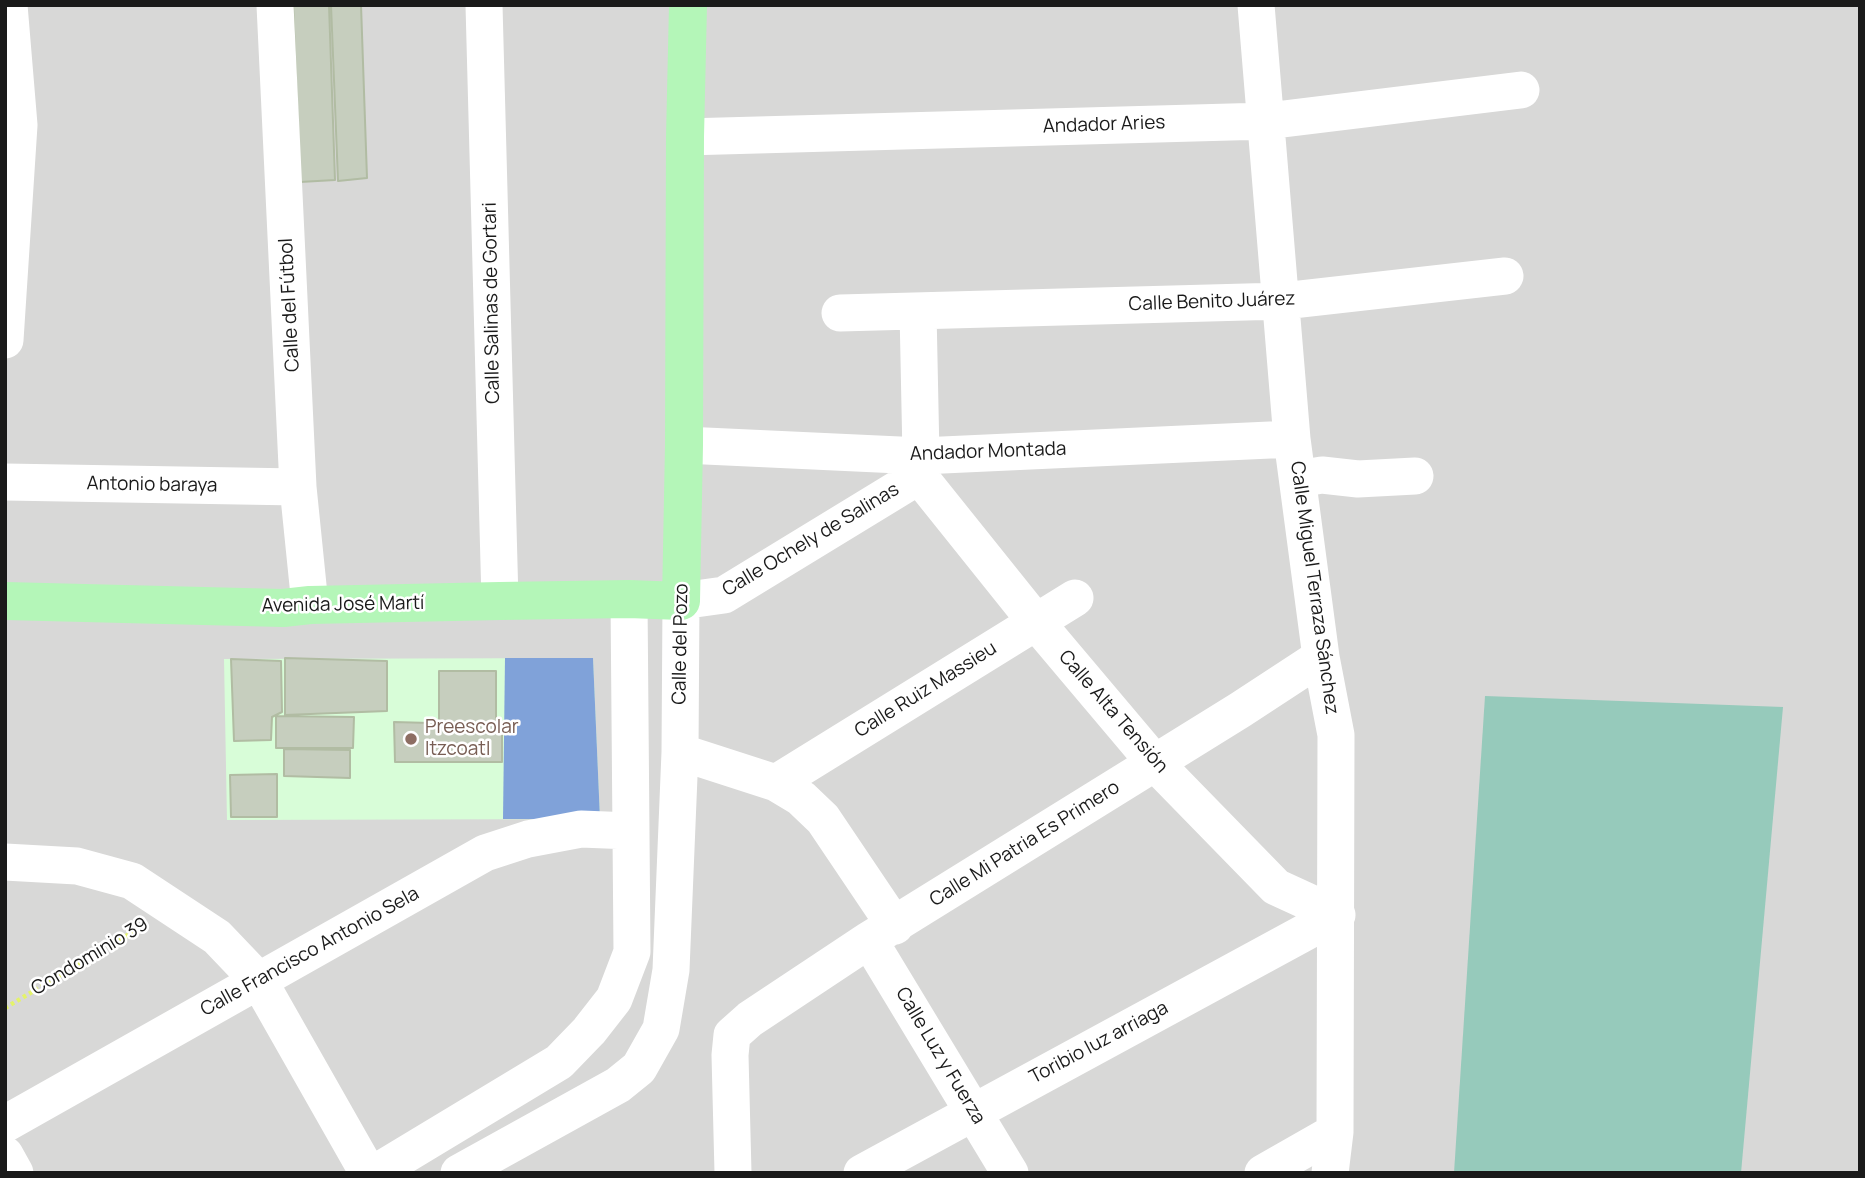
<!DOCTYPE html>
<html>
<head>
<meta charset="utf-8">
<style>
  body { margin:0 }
  #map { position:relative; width:1865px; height:1178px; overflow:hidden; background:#e4ece0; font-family:Manrope,sans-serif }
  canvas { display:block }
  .frame { position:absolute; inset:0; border:7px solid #1a1a1a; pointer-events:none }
</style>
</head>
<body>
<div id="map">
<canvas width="1865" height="1178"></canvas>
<div class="frame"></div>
</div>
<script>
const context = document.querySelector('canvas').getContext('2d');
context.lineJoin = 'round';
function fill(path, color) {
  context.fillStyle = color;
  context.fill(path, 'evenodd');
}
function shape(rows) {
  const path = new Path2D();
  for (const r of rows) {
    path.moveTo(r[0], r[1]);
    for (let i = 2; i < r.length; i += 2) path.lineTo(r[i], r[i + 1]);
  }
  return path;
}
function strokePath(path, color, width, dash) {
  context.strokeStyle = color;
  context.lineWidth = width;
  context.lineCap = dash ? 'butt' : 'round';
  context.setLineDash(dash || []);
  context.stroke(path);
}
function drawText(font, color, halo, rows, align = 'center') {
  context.font = font + ' Manrope,sans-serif';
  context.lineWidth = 5;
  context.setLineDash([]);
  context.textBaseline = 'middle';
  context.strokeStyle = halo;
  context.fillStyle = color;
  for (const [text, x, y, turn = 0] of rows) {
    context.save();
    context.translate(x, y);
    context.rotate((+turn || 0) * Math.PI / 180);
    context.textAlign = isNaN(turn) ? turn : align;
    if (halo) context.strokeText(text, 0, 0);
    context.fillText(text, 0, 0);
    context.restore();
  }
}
fill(shape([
  [5,5,1860,5,1860,1173,5,1173]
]), '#d8d8d7');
fill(shape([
  [593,658,600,819,227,820,224,659]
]), '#d8fdd8');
fill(shape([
  [1485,696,1783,707,1741,1173,1454,1173]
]), '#96cabb');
fill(shape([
  [505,658,593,658,600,819,503,819]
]), '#80a2d9');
const building = shape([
  [293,5,329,5,335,180,300,182,293,5],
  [331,5,361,5,367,178,338,181,331,5],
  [285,658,387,661,387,711,285,715,285,658],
  [231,659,281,661,282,712,272,717,271,740,234,741,231,659],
  [439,671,496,671,496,723,439,723,439,671],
  [276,716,354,717,353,748,276,748,276,716],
  [394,722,502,725,502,762,395,762,394,722],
  [284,749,350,750,350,778,284,776,284,749],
  [277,774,277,817,231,817,230,775,277,774]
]);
fill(building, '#c6cebe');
strokePath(building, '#b1bca3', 2);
strokePath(shape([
  [5,1008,138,929]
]), '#e4f36a', 4.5, [3.5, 3.5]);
strokePath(shape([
  [275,5,298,487,310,605],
  [484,5,500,601],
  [1256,5,1292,439,1321,657,1336,735,1335,1132,1330,1173],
  [685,137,1267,121,1521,90],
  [840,313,1283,301,1505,276],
  [5,340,19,125,9,5],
  [684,445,921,456,1292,439],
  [919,476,1036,622,1155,763,1276,887,1337,915],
  [1298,479,1322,475,1358,479,1415,476],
  [5,482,298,487],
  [680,752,776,783,801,798,823,819,895,926],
  [776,783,1075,598],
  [5,862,77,866,132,881,217,937,259,981,368,1173],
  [869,940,1010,1173],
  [5,1124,485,853,528,839,581,829,631,831],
  [5,1155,15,1173],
  [375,1173,559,1062,589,1031,614,999,632,952,629,599],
  [459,1173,618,1085,639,1068,661,1029,671,970,680,752,681,601,724,595,919,476,921,456,918,311],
  [733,1173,730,1055,732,1035,750,1019,869,940,1240,710,1321,657],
  [862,1173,1337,915],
  [1263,1173,1335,1132]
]), '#fff', 37);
strokePath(shape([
  [5,601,283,608,310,605,500,601,629,599,681,601,684,445,685,137,688,5]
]), '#b4f6b8', 38);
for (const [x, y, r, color] of [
  [411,739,7,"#8d6e63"]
]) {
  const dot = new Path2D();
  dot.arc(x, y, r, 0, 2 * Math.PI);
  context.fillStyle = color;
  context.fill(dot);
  strokePath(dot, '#fff', 2.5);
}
drawText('19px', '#1a1a1a', '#fff', [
  ["Andador Aries",1104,125,-2],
  ["Calle Benito Juárez",1212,302,-2],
  ["Calle Salinas de Gortari",492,303,-91],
  ["Calle del Fútbol",290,305,-93],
  ["Andador Montada",988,452,-2],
  ["Antonio baraya",152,485,1],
  ["Calle Ochely de Salinas",811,540,-31],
  ["Calle Miguel Terraza Sánchez",1314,588,82],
  ["Avenida José Martí",343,605,-1],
  ["Calle del Pozo",681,644,-89],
  ["Calle Ruiz Massieu",926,690,-32],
  ["Calle Alta Tensión",1113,712,49],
  ["Calle Mi Patria Es Primero",1025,844,-32],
  ["Calle Francisco Antonio Sela",310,952,-29],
  ["Condominio 39",90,957,-31],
  ["Toribio luz arriaga",1099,1043,-28],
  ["Calle Luz y Fuerza",940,1056,59]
]);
drawText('19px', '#785e54', '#fff', [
  ["Preescolar",425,728],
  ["Itzcoatl",425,750]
], 'left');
</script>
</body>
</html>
